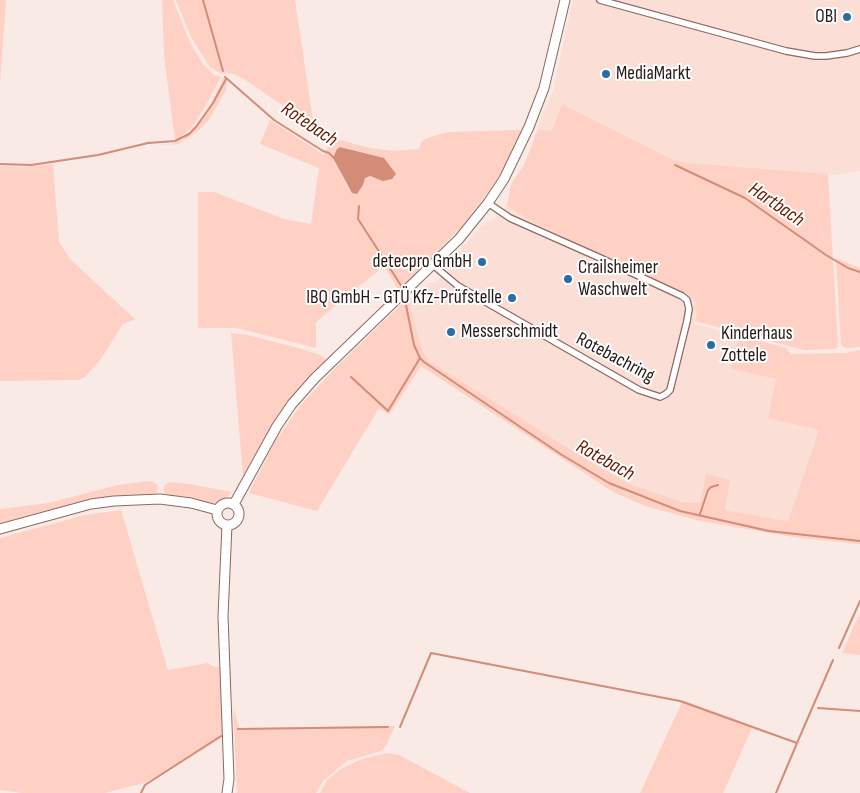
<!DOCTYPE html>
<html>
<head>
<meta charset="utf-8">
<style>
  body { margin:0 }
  canvas { display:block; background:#f9eae5 }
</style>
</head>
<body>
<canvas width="860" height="793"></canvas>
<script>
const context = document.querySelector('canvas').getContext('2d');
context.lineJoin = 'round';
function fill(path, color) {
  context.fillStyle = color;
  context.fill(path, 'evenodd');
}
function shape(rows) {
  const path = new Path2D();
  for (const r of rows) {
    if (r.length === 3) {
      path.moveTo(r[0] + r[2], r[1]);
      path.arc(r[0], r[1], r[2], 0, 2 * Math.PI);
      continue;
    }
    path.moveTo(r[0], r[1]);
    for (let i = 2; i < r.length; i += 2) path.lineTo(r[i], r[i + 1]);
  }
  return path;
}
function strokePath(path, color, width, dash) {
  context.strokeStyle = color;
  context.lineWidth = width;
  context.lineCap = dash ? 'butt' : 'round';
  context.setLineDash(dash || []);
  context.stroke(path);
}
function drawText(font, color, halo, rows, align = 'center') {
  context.font = font + ' "Sofia Sans Condensed",sans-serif';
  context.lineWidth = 4;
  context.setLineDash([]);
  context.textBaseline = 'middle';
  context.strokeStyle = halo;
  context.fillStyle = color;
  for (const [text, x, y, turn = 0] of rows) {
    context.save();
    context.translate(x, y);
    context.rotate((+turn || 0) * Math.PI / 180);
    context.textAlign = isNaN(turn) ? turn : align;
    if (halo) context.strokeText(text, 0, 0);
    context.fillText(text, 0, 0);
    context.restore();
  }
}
fill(shape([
  [573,0,860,0,860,171,837,175,689,163,674,160,562,104,550,131,537,128,553,91],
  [506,205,529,220,563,237,694,298,697,310,694,324,739,335,731,369,777,379,819,430,788,521,725,510,730,480,700,503,682,502,630,484,496,404,429,361,422,350,408,298,430,283,436,282,451,267,457,254,465,244,482,226,495,218]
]), '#fbded6');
fill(shape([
  [0,0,6,0,0,85],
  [162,0,173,0,189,40,202,63,214,75,221,77,205,107,192,127,180,138,175,140,164,56],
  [176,0,295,0,314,127,244,79,234,74,220,73,210,67,191,37],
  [224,77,227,77,226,90,209,120,197,132,178,144,147,146,171,144,184,139,208,110],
  [562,104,674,160,689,163,828,174,838,347,835,349,804,350,695,321,697,311,694,309,696,303,693,298,563,237,529,220,506,205,508,202,511,184,524,165,538,129,551,131],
  [270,120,324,155,332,138,370,148,393,151,419,149,422,141,430,137,448,132,519,130,523,132,510,158,492,187,462,226,399,291,384,266,316,322,316,348,236,328,198,328,198,192,214,192,284,219,311,224,319,168,260,144],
  [342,147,384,158,383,181,370,176,365,178,363,185,357,193,350,191,333,158,337,149],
  [53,164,59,242,70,259,135,319,123,324,101,359,85,377,79,380,0,381,0,166,24,167],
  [836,258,860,268,860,347,847,348,841,346],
  [408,298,422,350,429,361,586,459,630,484,682,502,700,503,706,474,730,480,725,510,788,521,819,430,768,418,776,379,731,369,739,335,786,348,791,354,845,353,860,350,860,544,799,538,700,521,645,506,613,492,421,366,389,415,379,408,317,511,249,493,274,443,300,406,337,366],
  [231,333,248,335,302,349,323,356,326,360,288,404,260,446,243,476],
  [150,481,157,484,158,492,154,495,127,495,87,502,0,524,0,509,48,503,118,485],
  [170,482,190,484,232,492,224,501,213,503,203,502,165,494,163,490,165,485],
  [121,510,168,670,208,663,215,667,221,667,223,737,165,773,144,783,105,793,22,793,0,790,0,538,85,515],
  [858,617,860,617,860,655,842,653],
  [683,700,753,726,723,793,640,793],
  [233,706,239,728,395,726,386,746,381,751,347,761,323,781,316,793,237,793],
  [387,753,399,755,470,793,320,793,327,780,341,769,362,759]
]), '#ffd1c5');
fill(shape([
  [340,147,384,158,396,174,392,179,383,181,370,176,365,178,363,185,357,194,352,193,333,158,337,149]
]), '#d38c78');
strokePath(shape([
  [203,0,223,71],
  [225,77,274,120,323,151,329,153,334,158],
  [0,164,31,165,98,155,148,143,175,141,189,134,196,127,213,103,226,79],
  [675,165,745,198,826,255,848,268,860,272],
  [359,206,358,219,402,287],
  [405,300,414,345,420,358,424,362,562,455,609,483,680,511,769,531,860,541],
  [351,377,388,411,420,358],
  [700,514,708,490,711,487,718,485],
  [839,648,860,601],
  [818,708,860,711],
  [400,727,431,653,680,701,797,743,833,660],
  [238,729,388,727],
  [141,793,145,785,221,736],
  [776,793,797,743]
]), '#d38c78', 2);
const street = shape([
  [600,0,786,51,815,56,826,56,847,53,860,49],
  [433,265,458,286,639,390,660,397,666,394,670,390,687,321,689,309,687,300,682,296,598,257,510,218,488,203]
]);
const secondary = shape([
  [228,514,11],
  [234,504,277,426,292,404,315,378,459,239,488,203,504,179,529,127,544,88,565,0],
  [0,529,91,504,114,501,160,499,191,503,217,510],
  [227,793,229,779,223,616,227,525]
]);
strokePath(street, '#8b6960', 8);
strokePath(secondary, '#8b6960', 11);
strokePath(street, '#fff', 5.5);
strokePath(secondary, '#fff', 9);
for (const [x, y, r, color] of [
  [847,17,5,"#296da2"],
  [606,74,5,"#296da2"],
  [482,262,5,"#296da2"],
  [568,279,5,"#296da2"],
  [512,298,5,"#296da2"],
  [451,332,5,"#296da2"],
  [711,345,5,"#296da2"]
]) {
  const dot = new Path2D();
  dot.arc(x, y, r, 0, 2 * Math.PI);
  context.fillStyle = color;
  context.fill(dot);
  strokePath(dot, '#fff', 2);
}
drawText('19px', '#261915', '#fff', [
  ["OBI",837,17,"right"],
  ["MediaMarkt",616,74],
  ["detecpro GmbH",472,262,"right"],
  ["Crailsheimer",578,268],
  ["Waschwelt",578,290],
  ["IBQ GmbH - GTÜ Kfz-Prüfstelle",502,298,"right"],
  ["Messerschmidt",461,332],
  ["Kinderhaus",721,334],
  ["Zottele",721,356]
], 'left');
drawText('19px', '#261915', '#fff', [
  ["Rotebachring",615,358,28]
]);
drawText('italic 20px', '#6c1800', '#fff', [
  ["Rotebach",309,125,34],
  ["Hartbach",776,205,34],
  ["Rotebach",605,461,29]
]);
</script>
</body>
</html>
